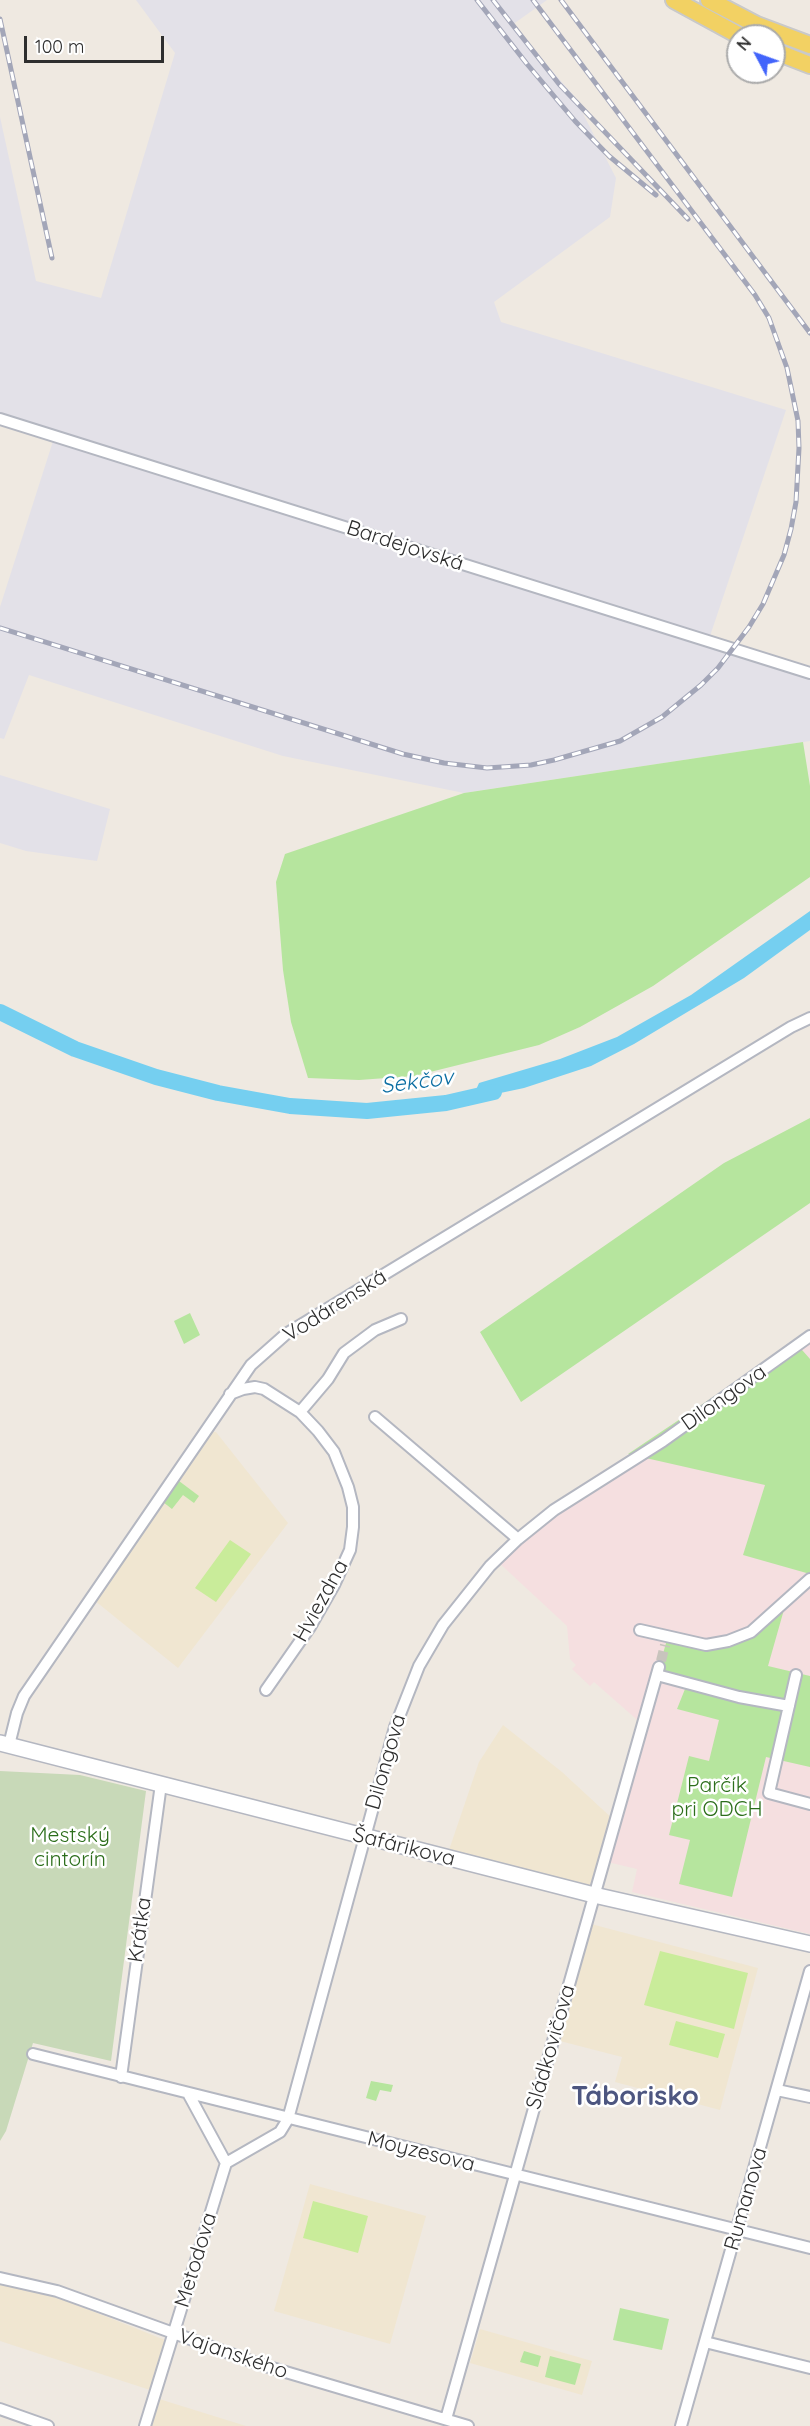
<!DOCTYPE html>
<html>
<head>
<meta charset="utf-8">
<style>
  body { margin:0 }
  #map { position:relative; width:810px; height:2426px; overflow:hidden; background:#efe9e1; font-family:Quicksand,sans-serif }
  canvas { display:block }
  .north { position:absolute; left:726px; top:24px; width:60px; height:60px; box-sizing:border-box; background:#fff; border:2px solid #ababab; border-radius:50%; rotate:311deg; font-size:16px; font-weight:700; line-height:24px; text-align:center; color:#2e2e2e }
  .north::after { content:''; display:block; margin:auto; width:21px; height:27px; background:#4264fb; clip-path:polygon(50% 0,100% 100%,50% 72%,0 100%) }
  .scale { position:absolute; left:24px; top:36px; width:140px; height:27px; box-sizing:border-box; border:3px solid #2e2e2e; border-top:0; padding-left:8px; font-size:18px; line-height:21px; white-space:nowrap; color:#2e2e2e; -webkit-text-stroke:4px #fff; paint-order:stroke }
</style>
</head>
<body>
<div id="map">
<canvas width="810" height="2426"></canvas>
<div class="north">N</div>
<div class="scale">100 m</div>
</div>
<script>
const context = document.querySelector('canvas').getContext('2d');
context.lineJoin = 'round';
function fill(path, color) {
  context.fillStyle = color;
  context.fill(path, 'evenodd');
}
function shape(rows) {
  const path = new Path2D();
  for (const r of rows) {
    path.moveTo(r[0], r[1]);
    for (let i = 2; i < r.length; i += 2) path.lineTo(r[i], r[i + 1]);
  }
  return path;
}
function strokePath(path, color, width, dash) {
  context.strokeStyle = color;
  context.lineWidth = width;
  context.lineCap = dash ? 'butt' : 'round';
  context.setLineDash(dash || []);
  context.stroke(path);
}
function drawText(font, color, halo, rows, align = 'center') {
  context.font = font + ' Quicksand,sans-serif';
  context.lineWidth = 5;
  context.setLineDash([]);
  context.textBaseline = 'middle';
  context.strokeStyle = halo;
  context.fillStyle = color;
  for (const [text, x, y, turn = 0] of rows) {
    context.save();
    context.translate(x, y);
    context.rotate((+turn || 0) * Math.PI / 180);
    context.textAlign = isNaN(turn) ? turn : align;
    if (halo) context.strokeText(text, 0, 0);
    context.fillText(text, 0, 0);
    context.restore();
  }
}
fill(shape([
  [136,0,547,0,512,25,574,96,616,178,610,217,494,302,501,322,786,410,710,636,810,669,810,741,464,793,283,756,29,675,4,739,0,738,0,607,54,438,0,421,0,117,36,281,101,298,175,53],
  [0,775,110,809,97,861,26,851,0,843]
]), '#e3e1e8');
fill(shape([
  [199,1431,216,1432,288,1523,178,1668,89,1596],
  [503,1725,562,1772,614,1820,594,1887,449,1850,479,1762],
  [591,1924,758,1968,720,2110,615,2082,622,2057,560,2041],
  [310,2184,426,2216,390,2344,274,2311],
  [0,2284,57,2297,165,2340,150,2390,0,2341],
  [480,2329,592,2361,582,2395,470,2363],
  [156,2398,246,2426,148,2426]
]), '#f0e6d1');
fill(shape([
  [810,1336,810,1934,632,1892,637,1869,603,1861,643,1725,594,1682,590,1686,572,1669,576,1665,570,1659,567,1626,496,1560,518,1539]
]), '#f5dfe0');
fill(shape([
  [803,742,810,786,810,877,653,986,580,1027,539,1045,414,1076,359,1080,308,1078,291,1022,283,970,276,882,285,854,464,793],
  [810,1118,810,1203,521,1402,480,1332,724,1163],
  [190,1313,200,1335,184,1344,174,1321],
  [795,1342,810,1359,810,1574,743,1555,765,1485,628,1454],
  [179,1481,199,1496,194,1503,183,1495,172,1509,163,1502],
  [787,1599,768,1666,810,1676,810,1767,766,1757,732,1897,679,1884,690,1840,669,1835,689,1756,709,1761,719,1720,677,1709,687,1684,657,1675,668,1636,707,1646,739,1637],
  [371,2081,393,2085,391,2092,380,2090,376,2101,366,2098],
  [620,2308,669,2319,662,2350,613,2340],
  [524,2351,541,2356,538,2367,520,2362],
  [550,2356,581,2364,575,2385,545,2377]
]), '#b6e59e');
fill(shape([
  [0,1771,80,1775,146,1791,111,2061,33,2043,6,2131,0,2141]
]), '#c8d9b8');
fill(shape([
  [230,1540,251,1554,216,1602,195,1588],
  [660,1951,748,1973,734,2029,644,2005],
  [676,2021,725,2034,718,2058,669,2045],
  [313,2201,368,2216,358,2253,303,2238]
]), '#c9ec9a');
fill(shape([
  [810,911,810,930,744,978,634,1044,591,1066,524,1088,472,1099,479,1083,560,1059,617,1037,691,995]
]), '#75cff0');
strokePath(shape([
  [0,1012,75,1049,156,1077,218,1093,290,1106,367,1111,446,1103,494,1092]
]), '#75cff0', 16);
strokePath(shape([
  [661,1661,665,1645]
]), '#c8c4bd', 10, [10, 5]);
const street = shape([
  [0,419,810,673],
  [230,1394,243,1389,255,1387,264,1389,300,1412,318,1431,334,1452,348,1487,353,1507,353,1527,350,1550,334,1585,310,1627,266,1690],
  [300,1412,328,1379,344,1353,375,1330,401,1319],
  [375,1417,518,1539],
  [640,1630,706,1645,728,1641,751,1632,810,1579],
  [657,1675,739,1697,789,1706],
  [796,1675,769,1793,810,1804],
  [9,1745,17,1713,24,1696,251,1365,286,1334,791,1027,810,1018],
  [33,2054,810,2248],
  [121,2077,161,1784],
  [777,2090,810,2097],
  [189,2095,226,2163],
  [226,2163,280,2132,288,2119,395,1727,419,1666,443,1625,490,1566,518,1539,554,1510,663,1441,810,1336],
  [0,2278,57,2291,262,2365,468,2426],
  [705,2342,810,2368],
  [0,2409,48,2426],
  [446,2419,659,1667],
  [145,2426,226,2163],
  [681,2426,810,1971]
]);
const secondary = shape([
  [0,1743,594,1895,810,1944]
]);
const primary = shape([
  [674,0,740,36],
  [709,0,757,25,810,45],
  [774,51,810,65]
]);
strokePath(street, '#b4b7c1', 14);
strokePath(secondary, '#b4b7c1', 18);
strokePath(primary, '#c9c9c9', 20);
strokePath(street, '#fff', 10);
strokePath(secondary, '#fff', 15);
strokePath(primary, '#f2d163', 16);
const rail = shape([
  [477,0,527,64,575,121,609,156,656,195],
  [493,0,559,84,688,219],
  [561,0,810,333],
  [0,19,52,258],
  [0,628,403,754,444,763,487,768,531,765,554,760,620,741,662,717,701,685,718,668,749,627,763,604,784,555,791,529,796,502,799,448,798,421,787,368,769,318,755,295,533,0]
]);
strokePath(rail, '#a3a6b8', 5);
strokePath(rail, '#fff', 3, [9]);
drawText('21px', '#2e2e2e', '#fff', [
  ["Bardejovská",405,546,18],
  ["Vodárenská",335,1306,-32],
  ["Dilongova",724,1398,-35],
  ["Hviezdna",321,1601,-61],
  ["Dilongova",386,1762,-74],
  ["Šafárikova",404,1847,14],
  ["Krátka",140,1930,-82],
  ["Sládkovičova",551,2047,-74],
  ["Moyzesova",421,2152,14],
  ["Rumanova",746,2199,-74],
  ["Metodova",196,2260,-73],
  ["Vajanského",233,2354,19]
]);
drawText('21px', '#2c6e1b', '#fff', [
  ["Parčík",717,1786],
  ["pri ODCH",717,1810],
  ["Mestský",70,1836],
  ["cintorín",70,1860]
]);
drawText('italic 22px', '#0d6fa3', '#fff', [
  ["Sekčov",417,1082,-7]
]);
drawText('bold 27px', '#4d5680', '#fff', [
  ["Táborisko",635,2097]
]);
</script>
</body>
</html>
